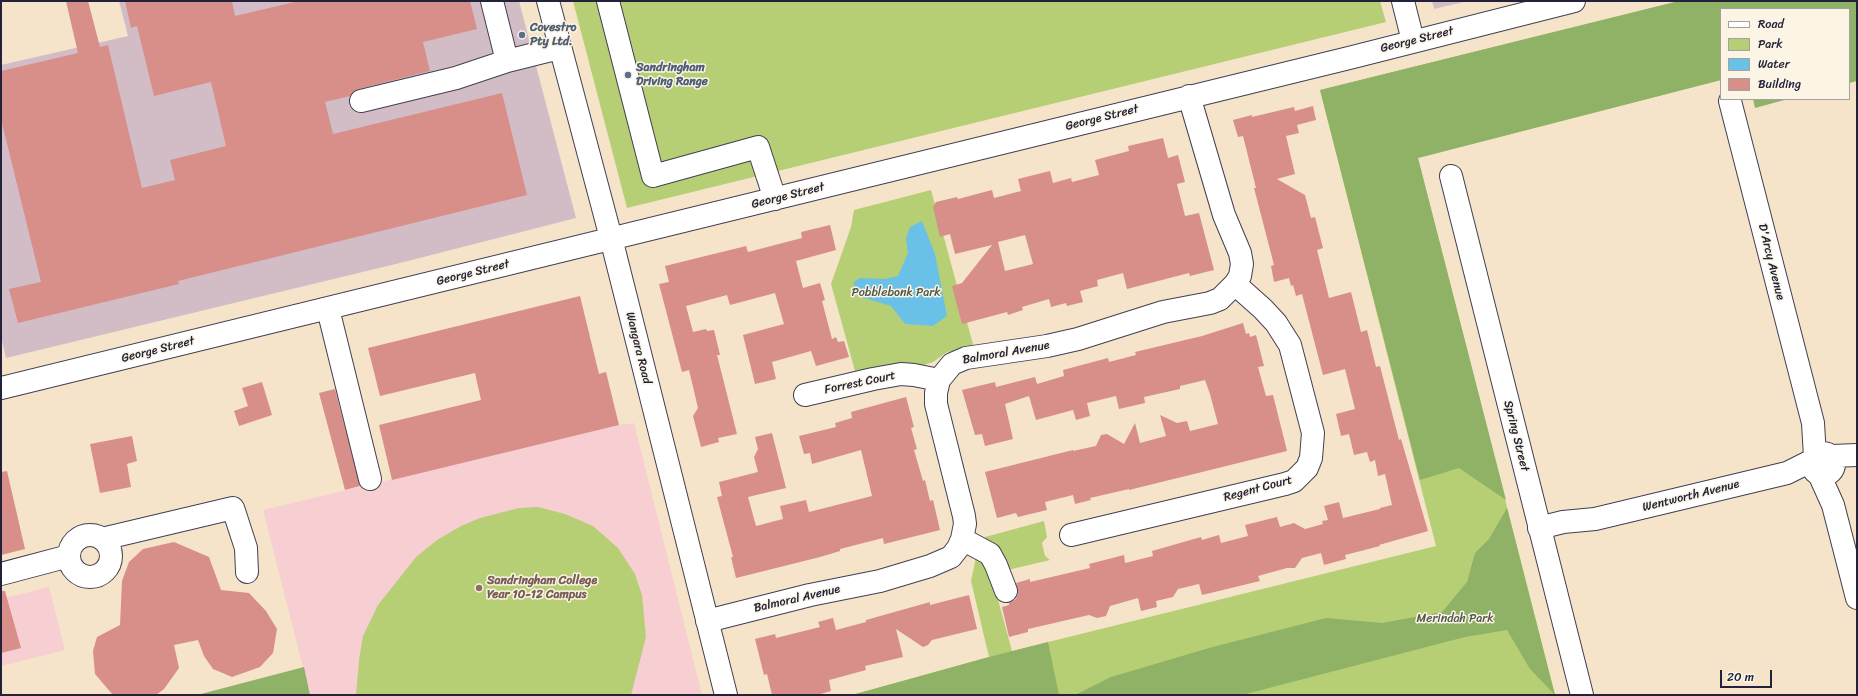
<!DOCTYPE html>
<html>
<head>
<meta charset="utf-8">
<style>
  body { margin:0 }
  #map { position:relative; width:1858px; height:696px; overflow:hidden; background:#f5e4c9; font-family:Sriracha,sans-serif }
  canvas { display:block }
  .frame { position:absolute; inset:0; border:2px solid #22223b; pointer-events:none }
  .legend { position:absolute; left:1720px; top:8px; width:130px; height:92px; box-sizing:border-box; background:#fcf5e5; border:1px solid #a5a1a1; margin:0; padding:5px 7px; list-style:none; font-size:12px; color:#22223b }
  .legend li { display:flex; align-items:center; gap:8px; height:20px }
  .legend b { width:20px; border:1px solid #a5a1a1 }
  .scale { position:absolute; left:1720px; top:670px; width:52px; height:18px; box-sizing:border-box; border:2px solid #22223b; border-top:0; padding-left:5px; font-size:12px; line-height:14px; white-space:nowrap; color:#22223b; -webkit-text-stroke:3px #fcf5e5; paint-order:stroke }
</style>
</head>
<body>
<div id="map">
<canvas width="1858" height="696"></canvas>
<div class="frame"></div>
<ul class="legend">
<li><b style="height:5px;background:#fff"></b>Road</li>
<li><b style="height:11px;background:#b6cf74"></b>Park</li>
<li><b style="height:11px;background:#6ac1e7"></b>Water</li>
<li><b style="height:11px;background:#d88e89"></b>Building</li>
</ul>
<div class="scale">20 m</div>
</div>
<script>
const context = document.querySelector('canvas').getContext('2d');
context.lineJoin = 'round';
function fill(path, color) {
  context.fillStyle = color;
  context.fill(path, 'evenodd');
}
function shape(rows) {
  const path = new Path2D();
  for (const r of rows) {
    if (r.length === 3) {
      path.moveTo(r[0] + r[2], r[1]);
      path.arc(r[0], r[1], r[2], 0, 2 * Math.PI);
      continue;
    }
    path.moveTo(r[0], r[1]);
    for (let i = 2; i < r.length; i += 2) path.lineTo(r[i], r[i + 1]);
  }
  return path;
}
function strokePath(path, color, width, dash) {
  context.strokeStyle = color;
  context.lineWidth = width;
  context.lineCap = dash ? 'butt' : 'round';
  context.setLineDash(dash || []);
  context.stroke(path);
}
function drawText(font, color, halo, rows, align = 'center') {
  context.font = font + ' Sriracha,sans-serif';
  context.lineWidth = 3;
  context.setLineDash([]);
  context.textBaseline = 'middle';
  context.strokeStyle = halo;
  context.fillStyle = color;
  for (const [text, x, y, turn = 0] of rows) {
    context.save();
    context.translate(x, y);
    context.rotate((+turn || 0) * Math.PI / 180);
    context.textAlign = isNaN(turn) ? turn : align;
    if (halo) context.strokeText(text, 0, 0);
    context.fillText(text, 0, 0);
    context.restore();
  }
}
fill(shape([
  [634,423,702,695,310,695,263,510,619,425],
  [49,587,65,650,1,666,1,599]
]), '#f7cfd3');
fill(shape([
  [119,1,519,1,576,218,404,262,6,358,1,337,1,65,128,36],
  [1432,1,1468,1,1434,9]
]), '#d2bdc7');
fill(shape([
  [573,1,1380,1,1386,22,627,208],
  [1679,1,1857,1,1857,81,1849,83,1849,9,1721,9,1721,80,1418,158,1555,695,852,695,989,657,971,581,977,553,985,537,1044,521,1047,537,1042,543,1045,556,1050,560,991,574,1012,651,1436,546,1320,90],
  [931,190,974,348,947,352,933,362,921,366,889,365,855,371,831,284,851,227,854,210],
  [538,507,565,514,593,526,618,548,635,574,642,595,646,637,631,695,356,695,359,660,363,636,378,605,416,557,437,540,461,526,480,518,519,508]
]), '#b6cf74');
fill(shape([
  [1679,1,1857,1,1857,81,1849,83,1849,9,1721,9,1721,80,1418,158,1506,500,1459,468,1420,480,1320,90],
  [1753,99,1788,99,1755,108],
  [1507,508,1555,695,1530,669,1507,630,1465,637,1242,695,1075,695,1111,677,1209,648,1326,618,1382,623,1442,612,1467,582,1475,553,1489,539],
  [1048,642,1059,695,852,695,989,657],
  [304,667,310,695,197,695]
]), '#90b266');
fill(shape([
  [922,221,935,254,947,316,933,326,905,324,891,306,861,297,854,287,854,282,860,278,885,279,898,276,908,253,906,239,910,227]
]), '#6ac1e7');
fill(shape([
  [66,1,88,1,100,47,108,45,142,188,175,180,170,160,226,146,211,82,154,96,137,26,131,28,125,1,232,1,235,16,299,1,470,1,477,29,423,42,430,71,358,89,353,92,350,96,325,102,333,134,502,93,527,195,178,281,179,284,18,323,9,289,41,282,1,119,1,71,78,53],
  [1313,106,1316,120,1297,125,1299,133,1286,136,1295,174,1277,179,1305,195,1311,218,1315,217,1323,248,1317,250,1329,298,1351,292,1361,332,1367,330,1376,367,1380,366,1399,440,1401,439,1428,531,1379,545,1380,546,1345,555,1346,559,1324,565,1321,553,1302,558,1295,568,1287,568,1258,576,1260,581,1202,595,1199,584,1178,589,1173,597,1156,601,1157,607,1141,611,1138,598,1110,606,1106,616,1097,618,1089,615,1028,629,1028,632,1009,637,1002,607,1009,605,1009,603,1016,599,1018,593,1016,583,1030,579,1030,582,1090,568,1089,564,1124,555,1125,563,1153,556,1152,551,1201,537,1202,540,1219,535,1221,543,1248,536,1245,525,1277,517,1280,527,1294,523,1305,529,1323,524,1322,521,1328,520,1324,506,1339,502,1343,518,1380,509,1380,508,1392,505,1385,474,1378,476,1375,460,1370,462,1367,452,1354,455,1349,434,1341,436,1336,414,1355,409,1345,369,1323,375,1302,294,1296,296,1293,285,1291,286,1289,278,1274,282,1271,266,1274,265,1254,188,1256,188,1243,136,1238,137,1233,120,1252,115,1252,117,1294,107,1295,111],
  [1163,138,1168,158,1178,155,1185,182,1177,184,1185,216,1199,213,1214,270,1190,276,1189,273,1127,289,1123,273,1097,280,1098,286,1080,291,1083,302,1067,306,1066,303,1051,307,1049,299,1022,307,1023,310,1008,315,1007,312,962,324,952,286,962,283,992,245,955,254,950,234,940,237,933,207,936,202,957,197,958,199,992,190,994,198,1021,191,1018,179,1050,171,1053,183,1071,178,1072,182,1099,175,1095,160,1129,151,1128,146],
  [1025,235,1033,264,1005,271,998,242],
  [830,225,836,250,796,261,803,288,820,283,825,300,822,301,832,339,836,337,838,342,844,341,849,357,816,366,811,351,772,362,776,379,755,384,743,335,784,324,775,293,730,305,727,295,686,306,693,332,706,329,707,331,714,330,720,355,717,355,737,434,718,438,719,442,701,447,693,416,698,408,689,370,682,372,659,284,669,282,665,266,746,246,748,252,802,238,801,232],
  [580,296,599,374,606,372,619,425,392,480,379,425,481,400,475,373,380,396,368,348],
  [1243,323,1246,334,1249,333,1250,337,1256,335,1264,366,1258,367,1266,396,1273,395,1287,451,1129,490,1129,489,1090,498,1091,500,1075,504,1073,495,1045,502,1047,510,1018,517,1016,513,997,518,985,472,1073,450,1073,451,1096,446,1101,435,1107,434,1124,444,1135,423,1140,443,1166,436,1160,415,1177,423,1187,421,1190,431,1218,424,1210,394,1205,380,1180,386,1180,389,1144,397,1145,403,1119,409,1116,396,1087,403,1090,416,1076,420,1073,410,1036,420,1029,396,1005,404,1013,439,985,446,982,434,975,435,962,390,995,382,996,387,1035,377,1037,384,1064,376,1063,370,1108,358,1109,362,1136,355,1135,352,1202,336],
  [262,382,272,415,239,426,234,411,248,406,242,388],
  [335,389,360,486,345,490,319,393],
  [906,397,914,427,911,428,917,449,914,450,923,481,925,480,930,501,933,500,940,530,884,544,883,538,840,549,840,551,820,557,736,578,731,557,733,557,717,497,722,496,719,482,758,472,754,457,758,449,755,437,772,433,786,488,748,497,756,526,783,519,780,506,806,500,809,512,872,496,861,450,812,464,810,453,804,454,799,436,836,427,835,423,852,418,851,412],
  [132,436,137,461,127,464,131,487,100,493,90,444],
  [7,471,25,549,1,555,1,472],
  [174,542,209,557,221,590,249,593,266,611,277,629,273,653,260,667,232,677,213,669,204,656,198,640,174,645,179,668,164,689,156,695,113,695,95,674,93,651,97,637,120,625,122,581,129,562,143,549],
  [1,591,5,591,21,648,1,653],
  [969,595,977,629,932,640,928,645,923,647,896,629,903,657,865,666,866,670,829,680,831,691,817,695,772,695,767,674,764,675,755,639,775,634,776,638,820,627,818,622,833,618,836,630,866,622,866,620,930,602,930,605]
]), '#d88e89');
const minor = shape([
  [492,1,507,61],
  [548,1,611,238,726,695],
  [608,1,653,176,758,147,775,199],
  [1403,1,1413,41],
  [361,101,456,78,507,61,559,48],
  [1730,101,1813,423,1815,457],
  [1451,176,1582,695],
  [328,309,370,479],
  [1,388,1349,58,1574,1],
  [805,395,873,379,901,374,914,375,939,380],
  [1823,464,11],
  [1832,456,1857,455],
  [1819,474,1833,505,1857,598],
  [1539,528,1563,522,1595,519,1787,473,1813,460],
  [1071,535,1285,484,1294,481,1307,468,1311,458,1313,433,1290,345,1276,323,1263,309,1235,284],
  [90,556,21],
  [102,539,233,508,246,548,247,572],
  [962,539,990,554,996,565,1006,591],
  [1,574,69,556],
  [707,621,810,595,880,581,930,566,951,557,958,548,962,539,965,524,964,516,936,404,936,393,939,380,952,364,966,358,1047,346,1078,339,1163,312,1210,303,1220,299,1235,284,1240,276,1242,264,1240,253,1224,215,1189,96]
]);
strokePath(minor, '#423f50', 24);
strokePath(minor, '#fff', 22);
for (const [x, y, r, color] of [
  [522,35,4,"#5c6f8a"],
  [628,75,4,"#5c6f8a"],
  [479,588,4,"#8d6e63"]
]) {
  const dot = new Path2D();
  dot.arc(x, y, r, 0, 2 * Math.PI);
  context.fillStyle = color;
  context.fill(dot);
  strokePath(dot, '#fcf5e5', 1.5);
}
drawText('bold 12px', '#4e5e75', '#fcf5e5', [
  ["Covestro",530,28],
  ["Pty Ltd.",530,42],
  ["Sandringham",636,68],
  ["Driving Range",636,82]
], 'left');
drawText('12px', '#22223b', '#fcf5e5', [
  ["George Street",1417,40,-14],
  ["George Street",1102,118,-14],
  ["George Street",788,196,-14],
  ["D'Arcy Avenue",1771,262,76],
  ["George Street",473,273,-14],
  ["Wangara Road",638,348,76],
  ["George Street",158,350,-14],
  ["Balmoral Avenue",1006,353,-10],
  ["Forrest Court",860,383,-12],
  ["Spring Street",1516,436,76],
  ["Regent Court",1258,489,-15],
  ["Wentworth Avenue",1691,496,-14],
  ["Balmoral Avenue",797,599,-13]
]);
drawText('12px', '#4e564c', '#fcf5e5', [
  ["Pobblebonk Park",896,293],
  ["Merindah Park",1455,619]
]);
drawText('bold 12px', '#785e54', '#fcf5e5', [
  ["Sandringham College",487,581],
  ["Year 10-12 Campus",487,595]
], 'left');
</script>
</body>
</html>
